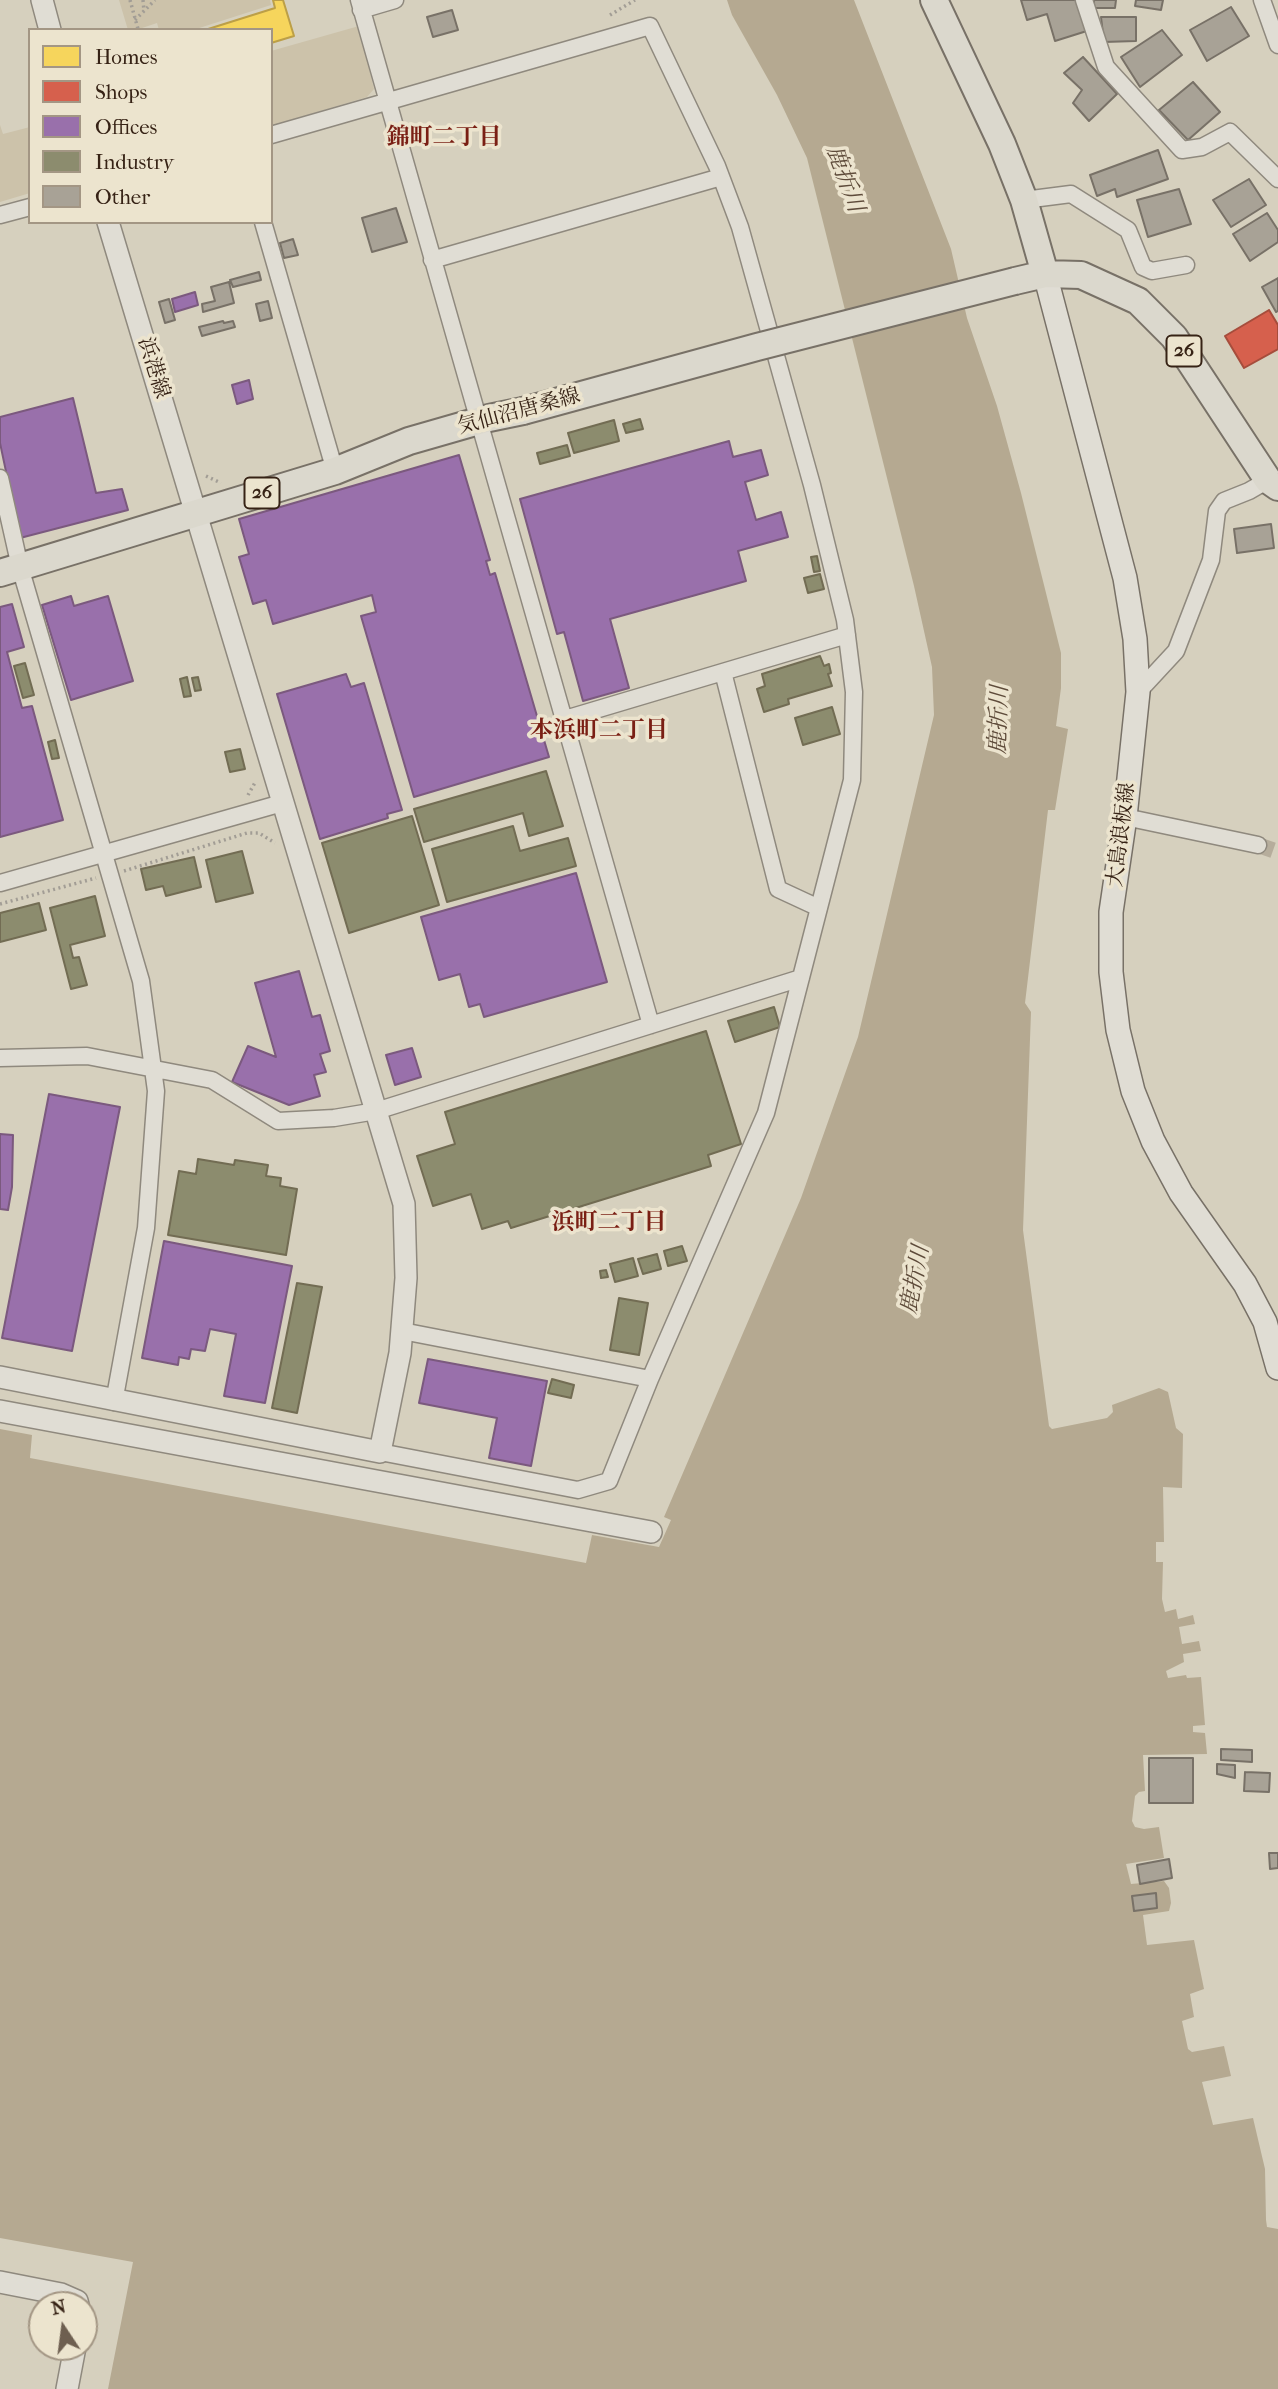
<!DOCTYPE html>
<html>
<head>
<meta charset="utf-8">
<style>
  body { margin:0 }
  #map { position:relative; width:1278px; height:2389px; overflow:hidden; background:#d6d0be; font-family:"IM FELL French Canon",serif }
  canvas { display:block }
  .legend { position:absolute; left:28px; top:28px; width:245px; height:196px; box-sizing:border-box; background:#ece4ce; border:2px solid #a39684; margin:0; padding:9px 12px; list-style:none; font-size:21px; color:#362215 }
  .legend li { display:flex; align-items:center; gap:14px; height:35px }
  .legend b { width:35px; border:2px solid #a39684 }
  .north { position:absolute; left:28px; top:2291px; width:70px; height:70px; box-sizing:border-box; background:#ece4ce; border:2px solid #a39684; border-radius:50%; rotate:347deg; font-size:19px; font-weight:700; line-height:28px; text-align:center; color:#362215 }
  .north::after { content:''; display:block; margin:auto; width:24px; height:32px; background:#6e5f50; clip-path:polygon(50% 0,100% 100%,50% 72%,0 100%) }
</style>
</head>
<body>
<div id="map">
<canvas width="1278" height="2389"></canvas>
<ul class="legend">
<li><b style="height:19px;background:#f6d55c"></b>Homes</li>
<li><b style="height:19px;background:#d6604d"></b>Shops</li>
<li><b style="height:19px;background:#9970ab"></b>Offices</li>
<li><b style="height:19px;background:#8c8c6e"></b>Industry</li>
<li><b style="height:19px;background:#a8a296"></b>Other</li>
</ul>
<div class="north">N</div>
</div>
<script>
const context = document.querySelector('canvas').getContext('2d');
context.lineJoin = 'round';
function fill(path, color) {
  context.fillStyle = color;
  context.fill(path, 'evenodd');
}
function shape(rows) {
  const path = new Path2D();
  for (const r of rows) {
    path.moveTo(r[0], r[1]);
    for (let i = 2; i < r.length; i += 2) path.lineTo(r[i], r[i + 1]);
  }
  return path;
}
function strokePath(path, color, width, dash) {
  context.strokeStyle = color;
  context.lineWidth = width;
  context.lineCap = dash ? 'butt' : 'round';
  context.setLineDash(dash || []);
  context.stroke(path);
}
function drawText(font, color, halo, rows, align = 'center') {
  context.font = font + ' "IM FELL French Canon","Noto Serif JP",serif';
  context.lineWidth = 7;
  context.setLineDash([]);
  context.textBaseline = 'middle';
  context.strokeStyle = halo;
  context.fillStyle = color;
  for (const [text, x, y, turn = 0] of rows) {
    context.save();
    context.translate(x, y);
    context.rotate((+turn || 0) * Math.PI / 180);
    context.textAlign = isNaN(turn) ? turn : align;
    if (halo) context.strokeText(text, 0, 0);
    context.fillText(text, 0, 0);
    context.restore();
  }
}
fill(shape([
  [119,0,270,0,271,5,193,30,159,30,157,23,136,30,128,30],
  [359,26,374,89,367,97,271,126,271,51],
  [0,125,3,134,30,127,30,193,0,202]
]), '#ccc2aa');
fill(shape([
  [727,0,854,0,951,249,967,318,997,406,1021,493,1061,653,1061,688,1056,726,1068,729,1055,810,1048,810,1025,1003,1031,1012,1023,1230,1049,1426,1052,1429,1107,1418,1113,1412,1112,1405,1159,1388,1168,1392,1176,1428,1183,1434,1182,1488,1163,1487,1164,1542,1156,1542,1156,1562,1163,1562,1162,1599,1165,1612,1176,1609,1178,1619,1193,1615,1195,1624,1179,1627,1182,1644,1199,1641,1201,1651,1183,1654,1184,1662,1166,1671,1168,1678,1186,1675,1187,1678,1201,1677,1205,1725,1193,1726,1193,1732,1205,1733,1207,1754,1143,1755,1145,1791,1139,1792,1135,1796,1132,1821,1135,1827,1144,1829,1159,1827,1164,1858,1126,1864,1131,1884,1164,1881,1169,1888,1171,1903,1169,1911,1143,1915,1147,1945,1194,1940,1204,1989,1190,1994,1194,2017,1182,2021,1188,2049,1192,2052,1224,2046,1231,2076,1202,2082,1213,2125,1253,2118,1265,2169,1266,2220,1267,2227,1278,2229,1278,2389,108,2389,133,2262,0,2238,0,1429,32,1435,30,1458,586,1563,592,1535,659,1547,671,1520,664,1517,801,1198,858,1037,934,715,932,667,914,586,807,158,777,95,732,15]
]), '#b5a991');
const homes = shape([
  [273,0,283,0,294,36,271,43,271,30,205,30,275,8,273,0]
]);
fill(homes, '#f6d55c');
strokePath(homes, '#bc9f47', 2);
const shops = shape([
  [1269,310,1278,325,1278,349,1244,368,1225,336,1269,310]
]);
fill(shops, '#d6604d');
strokePath(shops, '#a64d3c', 2);
const offices = shape([
  [195,292,198,305,175,312,172,299,195,292],
  [249,380,253,399,237,404,232,385,249,380],
  [73,398,96,493,122,489,128,510,20,538,0,443,0,417,73,398],
  [729,441,733,457,761,450,768,475,745,482,756,520,781,512,788,537,738,551,746,581,610,619,629,688,583,701,564,632,557,634,520,499,729,441],
  [459,455,490,560,486,561,490,575,495,573,549,757,414,797,361,616,376,612,372,595,273,624,266,600,253,604,239,557,249,554,239,519,459,455],
  [71,596,74,606,108,596,133,681,71,700,42,605,71,596],
  [12,604,24,647,7,652,22,708,32,706,63,820,0,837,0,607,12,604],
  [346,674,351,687,364,683,402,810,387,814,388,818,320,839,277,694,346,674],
  [576,873,607,982,484,1017,480,1004,469,1007,460,974,439,980,421,917,576,873],
  [299,971,312,1017,320,1015,330,1051,320,1054,326,1072,314,1075,320,1096,289,1105,232,1082,248,1046,276,1057,255,983,299,971],
  [412,1048,421,1077,395,1085,386,1055,412,1048],
  [49,1094,120,1107,72,1351,2,1338,49,1094],
  [0,1134,13,1135,12,1187,8,1210,0,1209,0,1134],
  [164,1241,292,1266,265,1403,224,1396,236,1334,210,1329,205,1351,191,1349,189,1359,179,1357,178,1365,142,1358,164,1241],
  [428,1359,547,1381,531,1466,489,1458,497,1418,419,1403,428,1359]
]);
fill(offices, '#9970ab');
strokePath(offices, '#7b597e', 2);
const industry = shape([
  [640,419,643,429,626,433,623,424,640,419],
  [614,420,619,441,574,453,568,433,614,420],
  [567,445,570,456,540,464,537,453,567,445],
  [817,556,820,571,814,572,811,557,817,556],
  [820,574,824,589,808,593,804,578,820,574],
  [820,656,824,666,829,664,831,673,828,674,832,686,788,699,789,704,764,712,757,689,765,686,762,674,820,656],
  [25,663,34,695,23,698,14,666,25,663],
  [187,677,191,696,184,697,180,679,187,677],
  [198,677,201,690,195,691,192,678,198,677],
  [832,707,840,734,803,745,795,718,832,707],
  [55,740,59,758,52,759,48,742,55,740],
  [240,749,245,769,230,772,225,752,240,749],
  [546,771,563,826,529,836,523,813,424,842,414,809,546,771],
  [412,816,439,905,349,933,322,843,412,816],
  [513,826,520,851,568,838,576,866,447,902,432,849,513,826],
  [242,851,253,893,216,902,206,860,242,851],
  [194,857,201,887,166,896,163,886,146,890,141,869,194,857],
  [95,896,105,936,70,945,73,958,79,957,87,985,71,989,50,908,95,896],
  [39,903,46,930,0,942,0,913,39,903],
  [774,1007,780,1027,735,1042,728,1021,774,1007],
  [706,1031,741,1144,708,1155,711,1166,511,1228,508,1221,482,1229,471,1194,433,1206,417,1156,455,1144,445,1112,706,1031],
  [198,1159,234,1165,235,1160,268,1165,266,1176,281,1178,280,1186,297,1189,286,1255,168,1235,179,1171,196,1174,198,1159],
  [682,1246,687,1261,668,1266,664,1251,682,1246],
  [657,1254,661,1269,643,1274,638,1259,657,1254],
  [633,1258,638,1276,615,1282,610,1264,633,1258],
  [606,1270,608,1277,601,1278,600,1271,606,1270],
  [297,1283,322,1287,297,1413,272,1408,297,1283],
  [619,1298,648,1303,639,1355,610,1350,619,1298],
  [552,1379,574,1385,571,1398,548,1393,552,1379]
]);
fill(industry, '#8c8c6e');
strokePath(industry, '#726c53', 2);
const building = shape([
  [1021,0,1081,0,1090,30,1055,41,1047,14,1027,20,1021,0],
  [1094,0,1116,0,1115,8,1094,8,1094,0],
  [1136,0,1163,0,1161,10,1135,6,1136,0],
  [1231,7,1249,36,1207,61,1190,30,1231,7],
  [452,10,458,30,433,37,427,17,452,10],
  [1101,17,1136,17,1136,41,1104,42,1101,17],
  [1162,30,1182,55,1140,87,1121,57,1162,30],
  [1083,57,1117,94,1089,121,1073,103,1082,90,1064,73,1083,57],
  [1193,82,1220,112,1188,140,1159,110,1193,82],
  [1158,150,1168,179,1117,197,1115,189,1097,196,1090,175,1158,150],
  [1249,179,1266,205,1231,227,1213,200,1249,179],
  [1179,189,1191,224,1148,237,1137,200,1179,189],
  [396,208,407,242,372,252,362,218,396,208],
  [1267,213,1278,230,1278,242,1250,261,1233,234,1267,213],
  [293,239,298,255,284,258,280,243,293,239],
  [259,272,261,280,233,287,230,280,259,272],
  [1278,278,1278,311,1276,312,1262,287,1278,278],
  [229,282,234,303,203,312,202,304,215,301,211,287,229,282],
  [169,299,175,320,165,323,159,302,169,299],
  [268,301,272,318,260,321,256,304,268,301],
  [223,321,224,323,233,321,235,327,202,336,199,327,223,321],
  [1271,524,1274,548,1237,553,1234,529,1271,524],
  [1221,1749,1252,1750,1252,1762,1221,1760,1221,1749],
  [1149,1758,1193,1758,1193,1803,1149,1803,1149,1758],
  [1217,1764,1235,1765,1235,1778,1217,1774,1217,1764],
  [1245,1772,1270,1773,1269,1792,1244,1791,1245,1772],
  [1269,1853,1278,1853,1278,1868,1270,1869,1269,1853],
  [1169,1859,1172,1878,1140,1884,1137,1865,1169,1859],
  [1156,1893,1157,1908,1134,1911,1132,1896,1156,1893]
]);
fill(building, '#a8a296');
strokePath(building, '#787167', 2);
strokePath(shape([
  [1258,845,1278,852]
]), '#b6ad9c', 16, [16, 8]);
const minor = shape([
  [359,0,651,1025],
  [1084,0,1106,67,1182,150,1202,147,1230,132,1278,179],
  [1262,0,1278,45],
  [361,10,395,0],
  [271,135,650,26,717,166,740,227,812,485,845,620,854,692,852,780,766,1113,650,1379,609,1481,578,1490,380,1452],
  [1024,200,1071,194,1128,230,1143,267,1152,271,1186,265],
  [0,215,30,207],
  [263,222,335,471],
  [432,260,721,177],
  [0,478,20,567,141,981,156,1091,146,1228,114,1402],
  [723,672,778,889,819,908],
  [1138,692,1176,651,1211,560,1217,511,1224,501,1249,491,1268,480],
  [565,719,847,635],
  [1125,817,1258,845],
  [0,883,282,803],
  [0,1058,87,1056,212,1080,278,1121,334,1118,376,1111,801,978],
  [402,1331,650,1379]
]);
const tertiary = shape([
  [42,0,50,30],
  [0,1377,380,1452,400,1353,406,1278,404,1204,108,222],
  [0,1411,651,1532],
  [0,2282,61,2294,77,2301,78,2305],
  [67,2389,75,2347]
]);
const secondary = shape([
  [1045,274,1125,578,1135,639,1138,692,1125,817,1111,912,1111,972,1118,1030,1133,1091,1153,1141,1181,1193,1245,1284,1265,1322,1278,1368]
]);
const primary = shape([
  [934,0,1002,144,1024,200,1045,274],
  [1015,281,1045,274,1081,275,1138,301,1174,337,1268,480,1278,487],
  [0,573,335,471,409,441,489,418,523,411]
]);
strokePath(minor, '#8f897e', 19);
strokePath(tertiary, '#8f897e', 24);
strokePath(secondary, '#787167', 26);
strokePath(primary, '#787167', 30);
strokePath(shape([
  [130,0,138,29],
  [143,0,144,11],
  [610,15,635,0],
  [135,20,155,0],
  [206,476,221,483],
  [248,795,256,781],
  [124,871,247,833,259,833,275,843],
  [0,904,96,878]
]), '#a29d95', 3.5, [2, 3.5]);
strokePath(minor, '#e0ddd4', 16);
strokePath(tertiary, '#e0ddd4', 21);
strokePath(secondary, '#e0ddd4', 23);
strokePath(primary, '#dbd8cd', 26);
const primaryBridge = shape([
  [523,411,757,347,1015,281]
]);
strokePath(primaryBridge, '#787167', 30, []);
strokePath(primaryBridge, '#dbd8cd', 26);
for (const [x, y, w] of [
  [1184,351,35],
  [262,493,35]
]) {
  const box = new Path2D();
  box.roundRect(x - w / 2, y - 15.5, w, 31, 5);
  context.fillStyle = '#ece4ce';
  context.fill(box);
  strokePath(box, '#362215', 2);
}
drawText('bold 19px', '#362215', null, [
  ["26",1184,351],
  ["26",262,493]
]);
drawText('21px', '#362215', '#ece4ce', [
  ["浜港線",153,368,73],
  ["気仙沼唐桑線",519,412,-15],
  ["大島浪板線",1122,835,-83]
]);
drawText('bold 23px', '#7a1f14', '#ece4ce', [
  ["錦町二丁目",444,138],
  ["本浜町二丁目",599,731],
  ["浜町二丁目",609,1223]
]);
drawText('italic 23px', '#5e4b3a', '#ece4ce', [
  ["鹿折川",844,179,70],
  ["鹿折川",1000,720,-88],
  ["鹿折川",916,1280,-79]
]);
</script>
</body>
</html>
